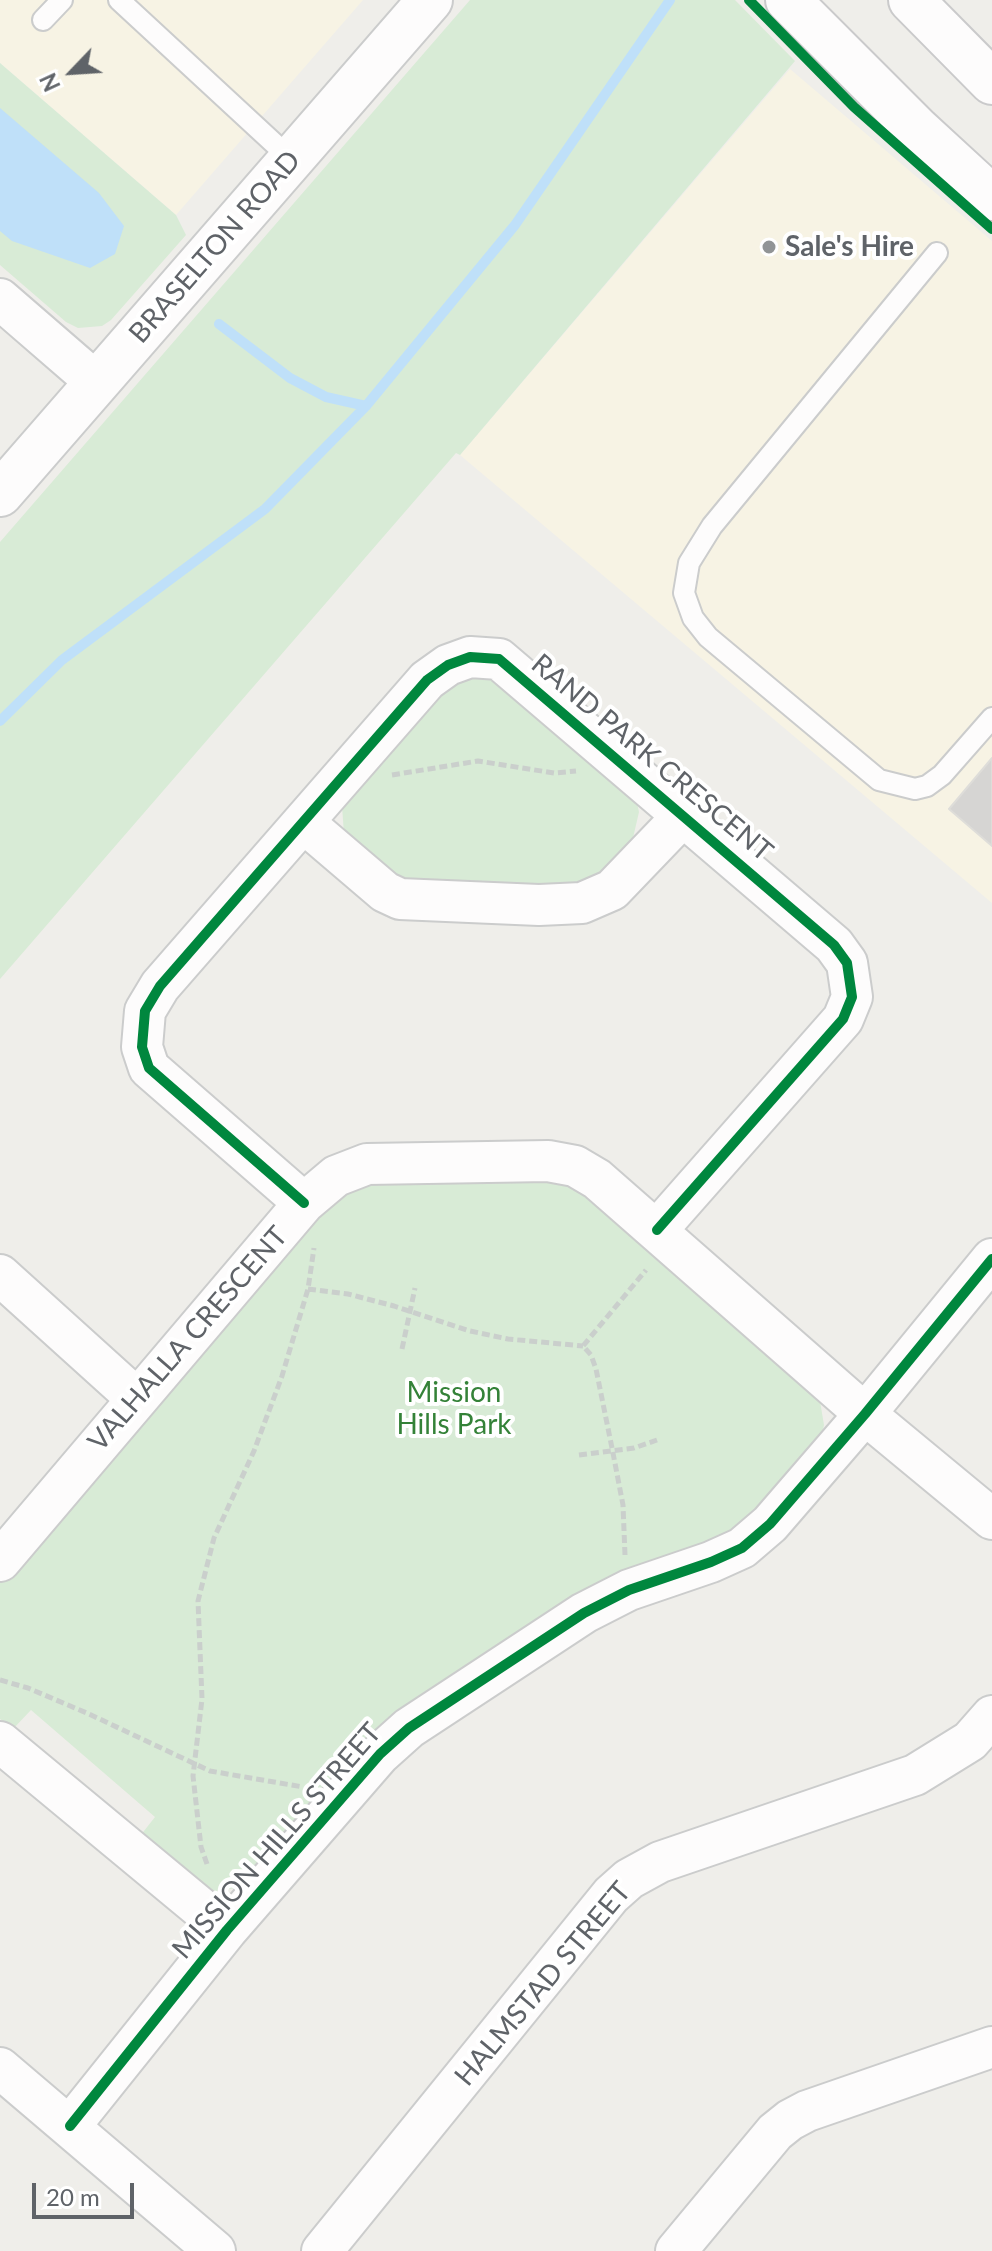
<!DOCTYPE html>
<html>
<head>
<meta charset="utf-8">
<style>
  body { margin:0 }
  #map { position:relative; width:992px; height:2251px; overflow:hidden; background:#efeeea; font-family:Lato,sans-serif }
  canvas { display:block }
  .north { position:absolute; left:32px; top:32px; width:80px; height:80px; -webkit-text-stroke:6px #fff; paint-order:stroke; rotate:245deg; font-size:22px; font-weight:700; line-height:32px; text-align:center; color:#5f6368 }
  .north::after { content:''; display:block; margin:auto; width:28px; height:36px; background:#5f6368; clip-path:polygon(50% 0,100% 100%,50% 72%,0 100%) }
  .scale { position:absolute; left:32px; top:2183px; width:102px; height:36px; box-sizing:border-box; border:4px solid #5f6368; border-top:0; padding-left:10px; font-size:24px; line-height:28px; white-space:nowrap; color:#5f6368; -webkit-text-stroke:6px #fff; paint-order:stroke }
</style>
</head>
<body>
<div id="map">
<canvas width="992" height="2251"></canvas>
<div class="north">N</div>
<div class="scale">20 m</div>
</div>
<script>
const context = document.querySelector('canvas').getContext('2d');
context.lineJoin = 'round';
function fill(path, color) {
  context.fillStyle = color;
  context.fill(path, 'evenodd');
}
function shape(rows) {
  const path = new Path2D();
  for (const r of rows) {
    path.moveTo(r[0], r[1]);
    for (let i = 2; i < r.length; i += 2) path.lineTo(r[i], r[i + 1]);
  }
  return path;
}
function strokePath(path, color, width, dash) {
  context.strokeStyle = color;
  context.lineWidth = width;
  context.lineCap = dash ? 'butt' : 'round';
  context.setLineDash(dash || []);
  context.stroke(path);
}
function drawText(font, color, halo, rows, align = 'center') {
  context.font = font + ' Lato,sans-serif';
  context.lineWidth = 8;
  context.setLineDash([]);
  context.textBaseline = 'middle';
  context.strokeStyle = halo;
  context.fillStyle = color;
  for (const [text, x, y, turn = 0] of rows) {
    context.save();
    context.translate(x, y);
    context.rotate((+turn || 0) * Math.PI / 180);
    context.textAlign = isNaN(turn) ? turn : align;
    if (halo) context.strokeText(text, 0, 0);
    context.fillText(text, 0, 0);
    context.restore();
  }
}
fill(shape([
  [0,0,363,0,176,215,0,63],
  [790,69,992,241,992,903,460,455]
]), '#f7f3e4');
fill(shape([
  [470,0,735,0,795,61,460,455,456,453,0,979,0,542],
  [0,63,176,215,186,235,111,320,102,326,78,328,66,322,0,265],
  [455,673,503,679,636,798,639,812,633,838,613,866,593,885,408,886,344,834,342,806],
  [360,1179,568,1183,805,1380,820,1401,824,1425,821,1438,753,1523,626,1576,242,1887,216,1891,202,1887,140,1836,155,1817,31,1710,13,1729,0,1719,0,1581,315,1221,334,1195]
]), '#d8ebd6');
fill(shape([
  [0,108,99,193,124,226,115,254,90,268,12,241,0,231]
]), '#bfe0f9');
strokePath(shape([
  [219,324,290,378,326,397,366,406],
  [0,721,62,660,265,509,366,406,515,225,670,0]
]), '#bfe0f9', 10);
const building = shape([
  [992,758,992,846,949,809,992,758]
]);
fill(building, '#d6d5d3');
strokePath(building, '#deddd9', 2);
const service = shape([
  [119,0,291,159],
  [43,20,62,0],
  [937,253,712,526,689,563,684,593,693,618,708,637,879,780,915,789,927,786,942,775,992,718]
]);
const minor = shape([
  [0,299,97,383],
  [303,822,385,892,400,899,539,905,582,903,612,890,683,816],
  [304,1203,149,1068,142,1047,145,1011,160,986,427,680,448,665,470,657,499,659,834,945,847,963,852,997,843,1019,657,1230],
  [0,1275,136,1398],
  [0,1561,304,1203,336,1176,367,1164,548,1161,575,1166,597,1179,865,1414,992,1519],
  [0,1742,227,1930],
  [0,2068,215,2251],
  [70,2126,227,1930,380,1754,409,1728,584,1613,629,1590,711,1562,742,1548,770,1524,865,1414,992,1259],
  [322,2251,611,1895,629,1879,660,1862,915,1775,970,1741,992,1716],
  [676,2251,775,2132,790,2120,807,2111,992,2047]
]);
const tertiary = shape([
  [0,494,430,0]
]);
const secondary = shape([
  [788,0,918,130,992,198],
  [911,0,992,82]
]);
strokePath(service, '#cbcccc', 24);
strokePath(minor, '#cbcccc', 44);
strokePath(tertiary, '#cbcccc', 48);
strokePath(secondary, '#cacacb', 48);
strokePath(shape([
  [392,775,478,761,554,773,576,771],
  [308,1289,348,1294,394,1306,470,1331,508,1339,583,1346],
  [402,1349,415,1288],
  [579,1455,634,1448,657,1440],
  [625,1555,623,1505,613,1453,596,1369,591,1355,583,1346,646,1270],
  [0,1680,28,1688,89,1714,210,1771,303,1787],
  [207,1864,201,1847,193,1776,202,1699,198,1601,214,1538,254,1451,282,1376,308,1289,314,1248]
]), '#cacfcc', 5, [8, 4]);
strokePath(service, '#fdfcfc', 20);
strokePath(minor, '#fdfcfc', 40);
strokePath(tertiary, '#fdfcfc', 44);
strokePath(secondary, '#fdfcfc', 44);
strokePath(shape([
  [749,0,854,107,992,229],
  [304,1203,149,1068,142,1047,145,1011,160,986,427,680,448,665,470,657,499,659,834,945,847,963,852,997,843,1019,657,1230],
  [70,2126,227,1930,380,1754,409,1728,584,1613,629,1590,711,1562,742,1548,770,1524,865,1414,992,1259]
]), '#00873e', 10);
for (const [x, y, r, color] of [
  [769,247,8,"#919496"]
]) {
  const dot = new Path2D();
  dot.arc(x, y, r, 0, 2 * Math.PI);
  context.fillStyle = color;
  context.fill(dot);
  strokePath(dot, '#fff', 3);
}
drawText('28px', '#5f6368', '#fff', [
  ["BRASELTON ROAD",215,247,-49],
  ["RAND PARK CRESCENT",652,758,40],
  ["VALHALLA CRESCENT",188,1339,-49],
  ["MISSION HILLS STREET",277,1841,-49],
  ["HALMSTAD STREET",543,1984,-50]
]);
drawText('bold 28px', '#5f6368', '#fff', [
  ["Sale's Hire",785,247]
], 'left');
drawText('28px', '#348238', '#fff', [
  ["Mission",454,1393],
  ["Hills Park",454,1425]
]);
</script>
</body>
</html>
